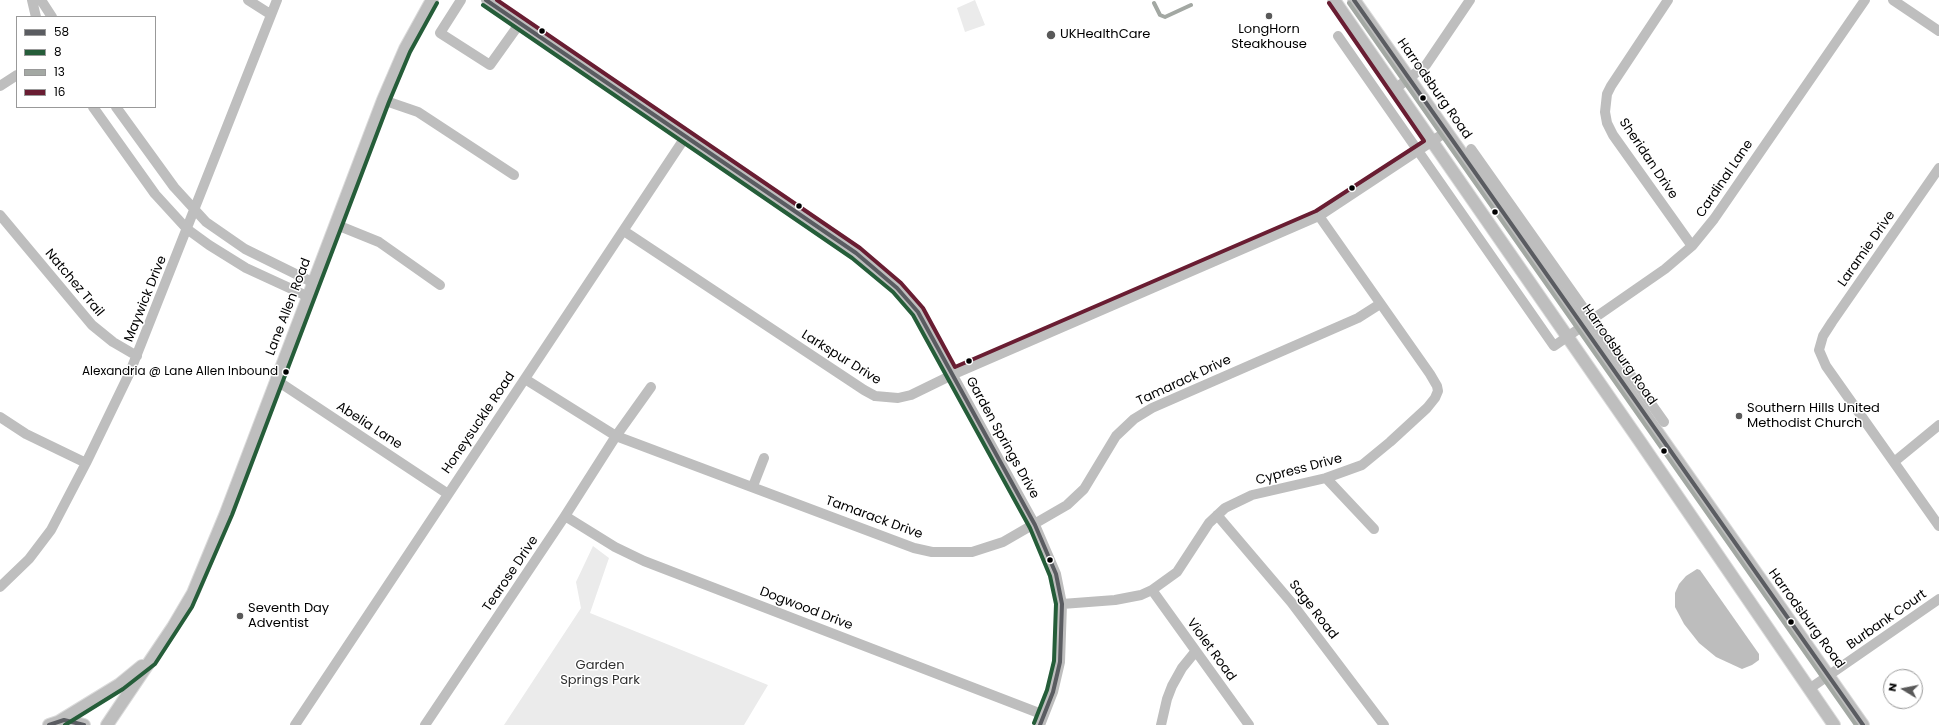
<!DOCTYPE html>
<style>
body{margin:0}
#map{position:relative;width:1939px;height:725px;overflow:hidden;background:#fff;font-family:Poppins,sans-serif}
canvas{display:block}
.legend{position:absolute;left:16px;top:16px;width:140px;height:92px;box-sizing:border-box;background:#fff;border:1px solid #999;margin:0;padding:5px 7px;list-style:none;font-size:12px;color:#000}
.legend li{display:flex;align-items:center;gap:8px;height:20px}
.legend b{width:20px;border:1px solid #999}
.north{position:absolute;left:1883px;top:669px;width:40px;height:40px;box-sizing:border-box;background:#fff;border:1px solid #999;border-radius:50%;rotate:280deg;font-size:11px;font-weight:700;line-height:16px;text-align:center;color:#000}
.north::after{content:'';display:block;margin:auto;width:14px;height:18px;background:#595959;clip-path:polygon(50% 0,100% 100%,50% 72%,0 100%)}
</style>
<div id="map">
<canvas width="1939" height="725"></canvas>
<ul class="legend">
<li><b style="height:5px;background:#5a5c61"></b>58</li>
<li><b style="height:5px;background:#255d39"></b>8</li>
<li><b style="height:5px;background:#a3a8a3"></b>13</li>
<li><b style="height:5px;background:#691d32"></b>16</li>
</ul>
<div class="north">N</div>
</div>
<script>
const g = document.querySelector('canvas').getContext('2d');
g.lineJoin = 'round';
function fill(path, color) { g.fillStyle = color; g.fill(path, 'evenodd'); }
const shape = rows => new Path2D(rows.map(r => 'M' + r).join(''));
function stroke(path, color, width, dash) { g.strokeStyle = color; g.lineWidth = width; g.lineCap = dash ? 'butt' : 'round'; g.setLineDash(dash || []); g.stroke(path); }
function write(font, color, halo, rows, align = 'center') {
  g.font = font + ' Poppins,sans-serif'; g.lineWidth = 3; g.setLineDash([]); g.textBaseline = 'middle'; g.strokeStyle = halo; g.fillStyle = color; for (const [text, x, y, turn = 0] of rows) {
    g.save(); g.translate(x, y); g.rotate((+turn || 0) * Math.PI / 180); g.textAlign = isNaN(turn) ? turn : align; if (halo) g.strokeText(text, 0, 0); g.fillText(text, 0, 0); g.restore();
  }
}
const green = shape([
 [975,0,985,25,965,32,957,8],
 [593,546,609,558,590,613,768,685,744,725,504,725,581,608,576,582]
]);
const water = shape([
 [1697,569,1700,570,1759,654,1759,660,1752,665,1742,669,1716,657,1699,643,1684,624,1675,607,1675,593,1679,584,1686,576]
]);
const minor = shape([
 [32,0,36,17],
 [41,0,52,17],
 [248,0,270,14],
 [461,0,440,33,490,65,520,23],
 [486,0,856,253,897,288,918,312,1035,525,1056,574,1062,604,1060,662,1053,692,1040,725],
 [1668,0,1611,86,1607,94,1605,112,1607,123,1613,135,1692,246],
 [1893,0,1939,31],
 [1338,36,1554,346,1665,269,1692,246,1714,219,1865,0],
 [0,86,17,75],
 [1395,89,1426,65,1470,0],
 [383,100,418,112,514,175],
 [93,107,155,194,187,229,209,245,246,268,309,297],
 [116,107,174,187,206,222,245,249,314,283],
 [1471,149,1664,422],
 [1939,168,1832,322,1823,336,1819,350,1826,366,1939,526],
 [0,215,92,325,113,342,137,356],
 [337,225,379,242,440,285],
 [624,231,864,390,875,396,898,398,911,395,952,375,1319,216,1446,132],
 [525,379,616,436,914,548,932,552,972,552,1003,542,1067,505,1084,489,1116,436,1134,419,1152,408,1358,318,1380,304],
 [276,380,448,494],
 [0,417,26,434,86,463],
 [1894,462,1939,425],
 [1326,478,1374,529],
 [753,486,764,458],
 [1217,515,1291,602,1384,725],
 [565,516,615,547,644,561,1044,715],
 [0,587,29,559,51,530,86,463,130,372,277,0],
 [1152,590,1249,725],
 [1062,604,1115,600,1141,595,1152,590,1177,572,1209,523,1225,508,1252,495,1326,478,1362,465,1390,442,1427,408,1435,398,1438,391,1437,386,1430,374,1319,216],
 [1809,689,1939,599],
 [295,725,686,136],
 [425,725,565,516,616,436,651,387],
 [1161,725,1167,699,1172,686,1182,668,1195,652]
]);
const major = shape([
 [1334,0,1639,440,1834,725],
 [1354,0,1863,725],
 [58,722,120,684,142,666],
 [49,725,64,720,84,725],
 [107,725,173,627,193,593,226,513,383,100,405,49,432,0]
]);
const bus1 = shape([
 [486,0,856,253,897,288,918,312,1035,525,1056,574,1062,604,1060,662,1053,692,1040,725],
 [1354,0,1863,725],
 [49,725,64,720,84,725]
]);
const bus2 = shape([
 [483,5,852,258,893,292,913,315,1030,528,1050,576,1056,604,1054,661,1047,690,1034,723],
 [65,725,123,689,155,664,192,607,232,515,389,102,410,52,437,3]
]);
const bus3 = shape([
 [1154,3,1160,15,1165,17,1191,5],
 [1349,3,1856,725]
]);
const bus4 = shape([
 [497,0,860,248,901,283,923,308,955,367,1316,211,1424,141,1329,3]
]);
const markers = [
 [1269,16,4,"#595959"],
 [542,31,3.5,"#000"],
 [1051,35,5,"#595959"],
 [1423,98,3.5,"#000"],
 [1352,188,3.5,"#000"],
 [799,206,3.5,"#000"],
 [1495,212,3.5,"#000"],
 [969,361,3.5,"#000"],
 [286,372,3.5,"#000"],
 [1739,416,4,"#595959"],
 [1664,451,3.5,"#000"],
 [1050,560,3.5,"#000"],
 [240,616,4,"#595959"],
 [1791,622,3.5,"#000"]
];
const busNames = [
 ["Alexandria @ Lane Allen Inbound",278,372]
];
const poiNames = [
 ["LongHorn",1269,30,"center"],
 ["Steakhouse",1269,45,"center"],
 ["UKHealthCare",1060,35],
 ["Southern Hills United",1747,409],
 ["Methodist Church",1747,424],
 ["Seventh Day",248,609],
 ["Adventist",248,624]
];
const streetNames = [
 ["Harrodsburg Road",1434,89,55],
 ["Sheridan Drive",1648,159,56],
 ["Cardinal Lane",1725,179,-56],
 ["Laramie Drive",1867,249,-55],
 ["Natchez Trail",74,283,50],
 ["Maywick Drive",146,299,-68],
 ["Lane Allen Road",289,307,-69],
 ["Harrodsburg Road",1619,355,55],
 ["Larkspur Drive",841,358,32],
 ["Tamarack Drive",1184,381,-25],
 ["Honeysuckle Road",479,423,-56],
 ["Abelia Lane",369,426,33],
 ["Garden Springs Drive",1002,438,61],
 ["Cypress Drive",1299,470,-15],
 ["Tamarack Drive",874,518,20],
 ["Tearose Drive",511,574,-56],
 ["Dogwood Drive",806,609,21],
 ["Sage Road",1313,610,52],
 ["Harrodsburg Road",1806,619,54],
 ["Burbank Court",1887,620,-35],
 ["Violet Road",1211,650,54]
];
const parkNames = [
 ["Garden",600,666],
 ["Springs Park",600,681]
];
fill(green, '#ebebeb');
fill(water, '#bdbdbd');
stroke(major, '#dbdbdb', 14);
stroke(minor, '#bebebe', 10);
stroke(major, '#bebebe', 12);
stroke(bus1, '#5a5c61', 4);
stroke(bus2, '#255d39', 4);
stroke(bus3, '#a3a8a3', 4);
stroke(bus4, '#691d32', 4);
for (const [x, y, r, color] of markers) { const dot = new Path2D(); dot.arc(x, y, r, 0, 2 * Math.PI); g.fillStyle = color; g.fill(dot); stroke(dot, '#fff', 1.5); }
write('12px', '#000', '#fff', busNames, 'right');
write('13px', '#000', '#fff', poiNames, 'left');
write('13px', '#000', '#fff', streetNames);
write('13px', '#313131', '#fff', parkNames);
</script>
